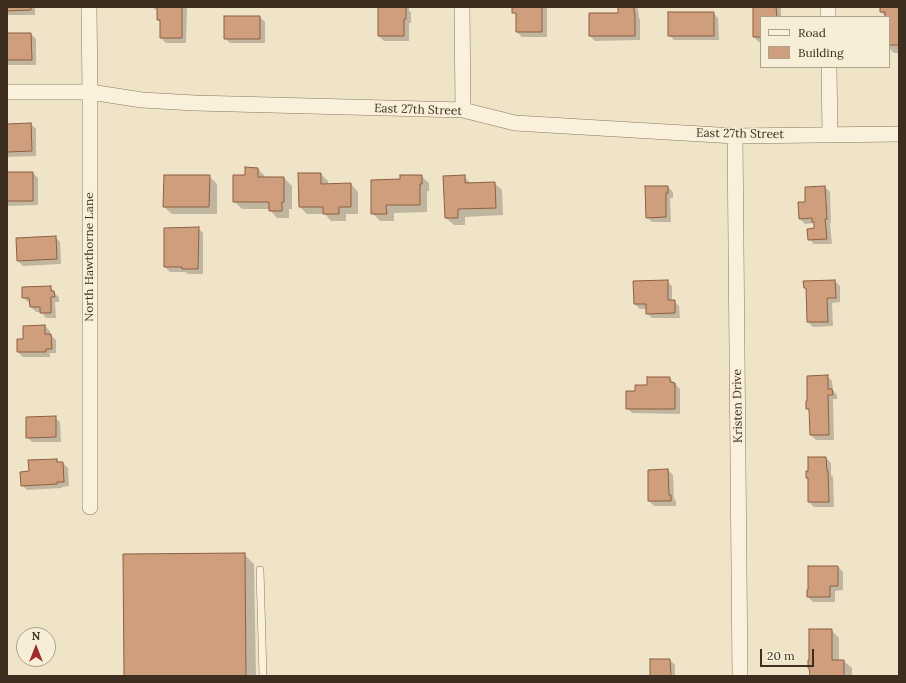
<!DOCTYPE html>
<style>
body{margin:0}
#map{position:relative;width:906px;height:683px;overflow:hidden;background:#f0e4c8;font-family:Lora,serif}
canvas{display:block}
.frame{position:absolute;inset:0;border:8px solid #3d2e20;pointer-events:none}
.legend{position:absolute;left:760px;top:16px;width:130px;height:52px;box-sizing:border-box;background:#f7eed8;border:1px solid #ada18e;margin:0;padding:5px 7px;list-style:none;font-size:12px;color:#3d2e20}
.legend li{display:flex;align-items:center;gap:8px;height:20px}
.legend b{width:20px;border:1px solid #ada18e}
.north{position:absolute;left:16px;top:627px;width:40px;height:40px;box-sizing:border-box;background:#f7eed8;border:1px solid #ada18e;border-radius:50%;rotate:0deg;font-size:11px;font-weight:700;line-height:16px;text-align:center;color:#3d2e20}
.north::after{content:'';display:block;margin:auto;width:14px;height:18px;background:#9e2a2b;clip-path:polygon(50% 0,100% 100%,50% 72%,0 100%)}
.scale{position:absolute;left:760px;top:649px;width:54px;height:18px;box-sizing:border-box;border:2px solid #3d2e20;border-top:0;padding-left:5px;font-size:12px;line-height:14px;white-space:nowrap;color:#3d2e20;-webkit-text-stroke:3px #f7eed8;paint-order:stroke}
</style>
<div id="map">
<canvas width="906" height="683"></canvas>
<div class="frame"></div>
<ul class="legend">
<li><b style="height:5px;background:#faf1dc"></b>Road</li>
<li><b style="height:11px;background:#cf9f7d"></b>Building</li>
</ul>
<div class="north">N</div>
<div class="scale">20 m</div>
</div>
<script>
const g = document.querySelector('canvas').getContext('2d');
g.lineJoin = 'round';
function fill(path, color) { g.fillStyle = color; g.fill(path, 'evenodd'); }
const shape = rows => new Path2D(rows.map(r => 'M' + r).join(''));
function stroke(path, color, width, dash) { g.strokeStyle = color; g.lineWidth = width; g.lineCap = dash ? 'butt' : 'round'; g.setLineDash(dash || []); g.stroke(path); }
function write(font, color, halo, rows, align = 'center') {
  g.font = font + ' Lora,serif'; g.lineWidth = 3; g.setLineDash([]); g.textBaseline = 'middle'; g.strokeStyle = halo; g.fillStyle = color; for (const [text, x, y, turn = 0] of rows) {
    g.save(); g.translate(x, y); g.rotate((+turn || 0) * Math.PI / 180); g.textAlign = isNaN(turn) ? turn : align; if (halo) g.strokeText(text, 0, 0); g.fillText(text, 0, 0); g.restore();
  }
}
const shadow = shape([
 [7,7,35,7,35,15,7,15],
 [152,7,187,7,186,43,166,43,161,38,161,23,158,20,158,11,156,10],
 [379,7,409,7,409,11,411,12,411,23,409,23,409,41,384,41,379,36],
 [513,7,547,7,547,37,522,37,517,32,517,16,513,12],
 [619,7,636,7,638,9,639,18,640,19,640,40,595,41,590,36,619,14],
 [754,7,781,7,781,17,761,17,761,42,759,42,754,37],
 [881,7,899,7,899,53,894,53,889,48,889,17,886,17,881,12],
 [713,13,718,18,719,40,674,40,669,35],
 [260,17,265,22,265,43,230,43,225,38],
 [7,34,31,34,36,39,36,65,7,65],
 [31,124,36,129,36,156,7,157,7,125],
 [258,169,265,176,265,178,284,178,292,186,292,209,289,209,289,218,277,218,270,210,270,209,242,209,234,201,246,176],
 [7,173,33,173,38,178,38,205,7,206],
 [321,174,328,181,328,184,351,184,358,192,358,214,346,214,346,221,331,221,325,214,307,214,300,207],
 [209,176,217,184,217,214,172,214,164,207],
 [421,176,429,183,429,191,427,191,427,212,394,213,394,221,380,221,372,213,401,180],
 [464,176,471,184,494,183,502,190,503,215,465,217,465,225,454,225,446,218],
 [668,187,673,192,673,198,670,198,671,222,652,222,647,217],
 [825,187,830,192,831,223,830,223,832,244,814,244,809,239,815,229,815,223,805,224,800,219,806,203],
 [898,215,899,215,899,237,898,236],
 [198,228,203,233,203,274,188,274,185,272,170,272,165,267],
 [55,237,60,242,61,264,23,266,18,261],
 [667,281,672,286,672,301,674,301,679,306,680,318,652,318,647,313,647,309,640,309,635,304],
 [835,281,840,286,840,302,832,303,833,326,813,327,808,322,807,290,805,288],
 [50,287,55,292,55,294,59,297,59,302,55,302,56,318,46,318,41,312,36,312,31,307,30,302,28,302,23,297],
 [45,326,50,331,50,335,51,335,56,340,56,353,50,353,50,357,23,357,18,352,24,340],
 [827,376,832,381,833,390,837,395,837,399,833,399,834,440,816,440,811,435,810,412,807,408],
 [670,378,680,389,680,414,632,413,627,408,636,392,648,386],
 [55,418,60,422,61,442,32,442,27,437],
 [826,458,831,463,831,475,833,477,834,507,814,507,809,502,809,480,807,478,809,471],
 [57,460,59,463,63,463,68,468,69,486,62,487,62,488,27,490,22,485,30,472],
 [668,470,673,475,674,498,676,501,676,506,654,506,649,501,649,471],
 [244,554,254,564,256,676,125,676],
 [838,567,843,572,843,590,835,591,835,602,813,602,808,597],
 [831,630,839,638,839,661,844,661,852,668,852,676,811,676,810,669,809,668,810,661],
 [670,660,675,665,675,676,651,676]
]);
const building = shape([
 [7,7,31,7,31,10,7,11,7,7],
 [157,7,182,7,182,38,160,38,160,20,157,20,157,7],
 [378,7,406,7,406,19,404,19,404,36,378,36,378,7],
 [512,7,542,7,542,32,516,32,516,13,512,13,512,7],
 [618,7,634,7,634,13,635,13,635,36,589,36,589,13,618,13,618,7],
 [753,7,776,7,777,17,761,17,761,37,753,37,753,7],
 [880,7,899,7,899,45,889,45,889,17,885,17,885,12,880,12,880,7],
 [668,12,714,12,714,36,668,36,668,12],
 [224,16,260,16,260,39,224,39,224,16],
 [7,33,31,33,32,60,7,60,7,33],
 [31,123,32,151,7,152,7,124,31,123],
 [245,167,258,168,258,177,284,177,284,202,282,202,282,211,269,211,269,202,233,202,233,175,245,175,245,167],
 [7,172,33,172,33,201,7,201,7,172],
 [298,173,321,173,321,184,351,183,351,207,339,207,339,214,323,214,323,207,299,207,298,173],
 [164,175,210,175,209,207,163,207,164,175],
 [400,175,422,175,422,184,420,184,420,205,386,205,387,214,371,214,371,180,400,179,400,175],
 [465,175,465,183,495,182,496,208,458,209,458,218,445,218,443,176,465,175],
 [645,186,668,186,668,193,666,193,666,217,646,218,645,186],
 [825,186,827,219,825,219,827,239,808,240,807,229,814,228,814,222,812,222,812,218,799,219,798,202,805,202,805,187,825,186],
 [199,227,198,269,182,269,182,267,164,267,164,228,199,227],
 [56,236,57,259,17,261,16,238,56,236],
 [668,280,668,300,675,300,675,313,646,314,646,304,634,304,633,281,668,280],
 [835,280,836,298,827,298,828,322,807,322,806,288,804,288,803,281,835,280],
 [51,286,51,291,54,291,55,297,51,297,51,313,40,313,40,307,30,307,29,298,22,298,22,287,51,286],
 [45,325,45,334,51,334,52,349,46,349,46,352,17,352,17,339,23,339,23,326,45,325],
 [828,375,828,389,832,389,833,395,828,395,829,435,810,435,809,409,806,409,806,401,807,401,807,376,828,375],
 [647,377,670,377,670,382,675,383,675,409,626,409,626,391,635,391,635,385,647,385,647,377],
 [56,416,56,437,26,438,26,417,56,416],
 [808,457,826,457,827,471,828,471,829,502,808,502,808,478,806,478,806,471,808,471,808,457],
 [57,459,57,462,63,462,64,482,57,482,57,484,21,486,20,472,29,471,28,460,57,459],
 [668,469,669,495,671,495,671,501,648,501,648,470,668,469],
 [245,553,246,676,124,676,123,554,245,553],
 [808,566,838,566,838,586,830,586,830,597,807,597,807,590,808,590,808,566],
 [809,629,832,629,832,660,844,660,844,676,810,676,809,668,808,668,808,660,809,660,809,629],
 [650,659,670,659,671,676,650,676,650,659]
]);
const lane = shape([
 [260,570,263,676]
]);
const street = shape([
 [89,7,90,92,90,507],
 [462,7,463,110],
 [828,7,828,17],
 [829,67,830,135],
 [7,92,90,92,142,100,195,103,463,110,515,123,735,136,899,134],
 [735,136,740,676]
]);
const streetNames = [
 ["East 27th Street",418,110,2],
 ["East 27th Street",740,134,1],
 ["North Hawthorne Lane",90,257,-90],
 ["Kristen Drive",738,406,-91]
];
fill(shadow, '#0003');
fill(building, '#cf9f7d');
stroke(building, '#8d5f41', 1);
stroke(lane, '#8d765c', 8);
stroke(street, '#8d765c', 16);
stroke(lane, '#faf1dc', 7);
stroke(street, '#faf1dc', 15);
write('12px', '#3d2e20', '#f7eed8', streetNames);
</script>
